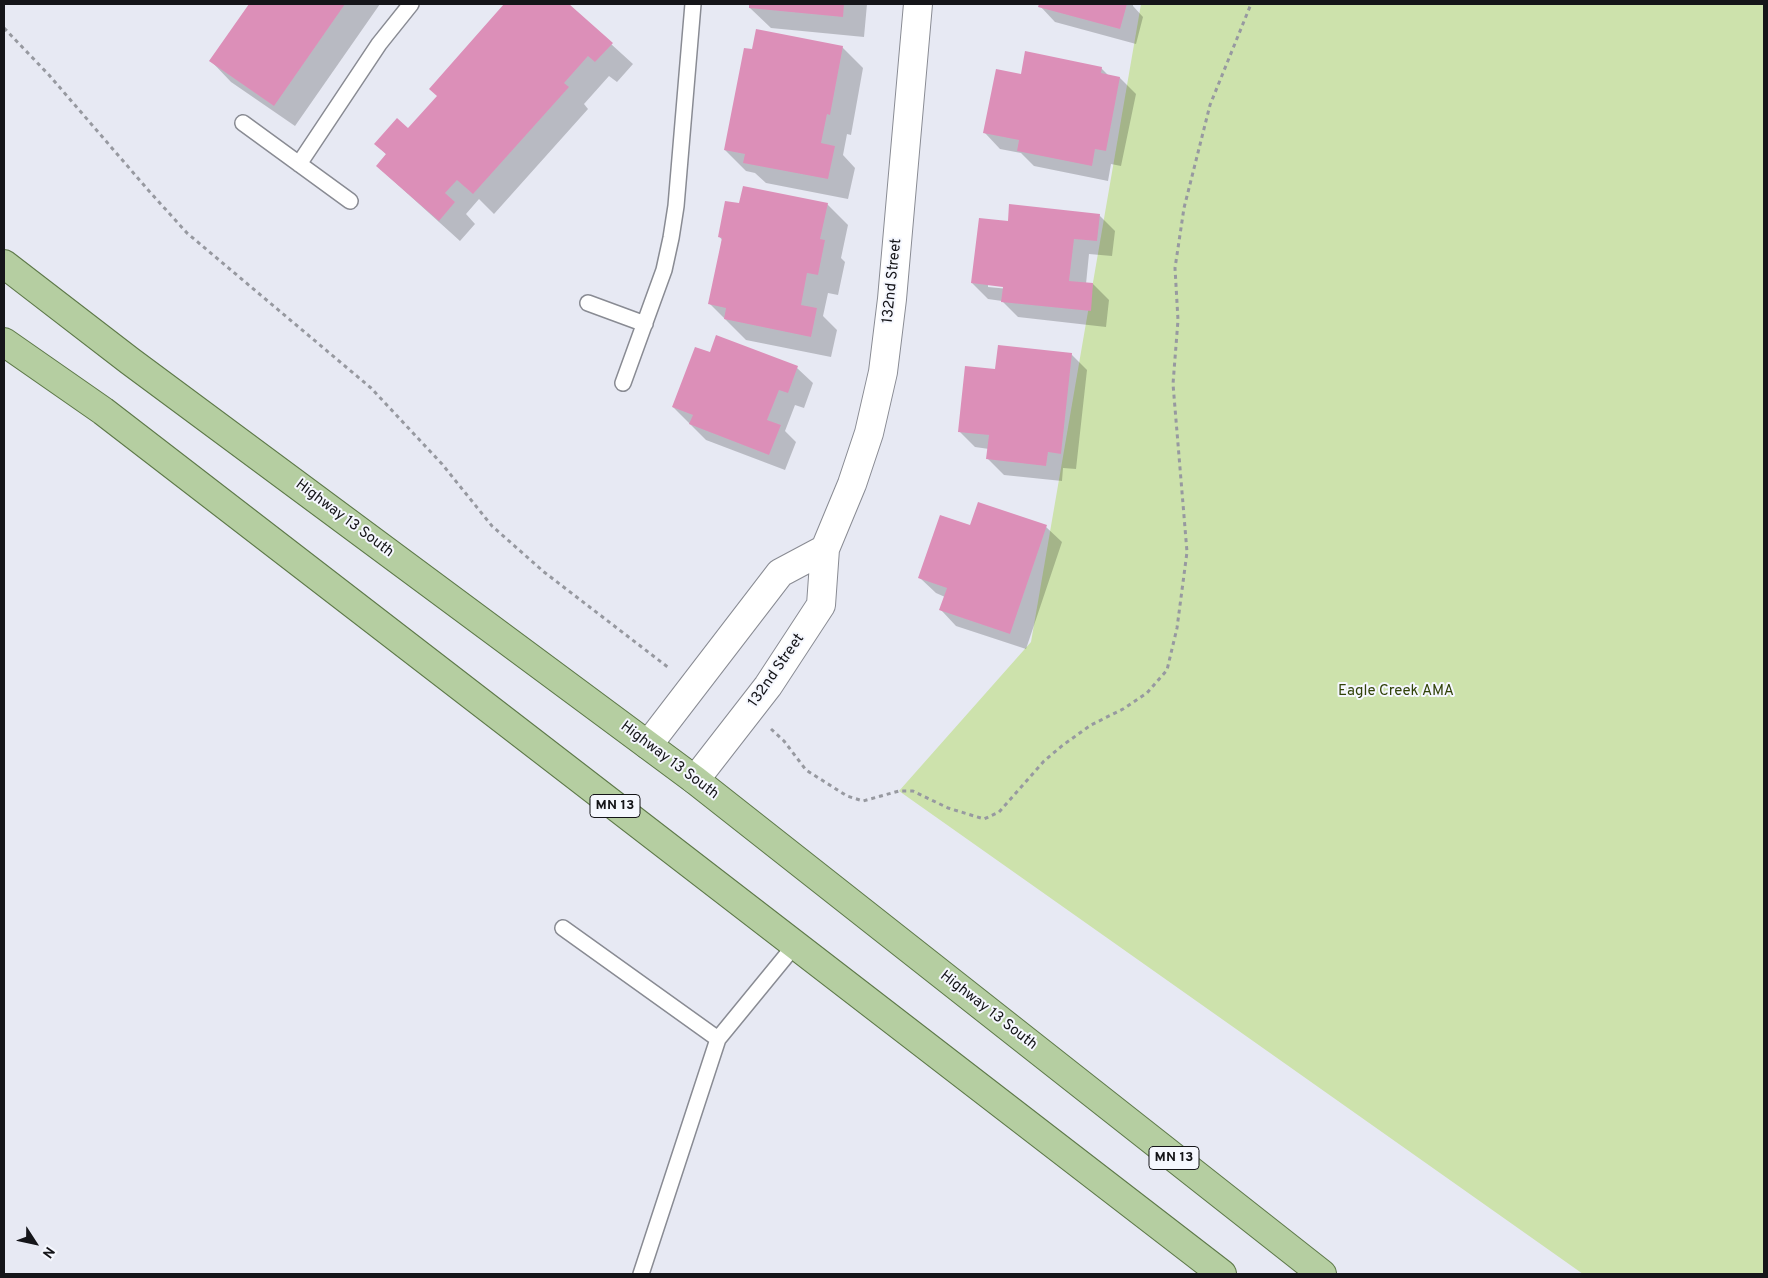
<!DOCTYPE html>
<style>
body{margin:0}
#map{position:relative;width:1768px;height:1278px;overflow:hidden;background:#e7e9f3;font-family:Overpass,sans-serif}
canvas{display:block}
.frame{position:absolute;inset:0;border:5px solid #151519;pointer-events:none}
.north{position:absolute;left:10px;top:1218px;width:50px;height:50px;-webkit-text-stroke:4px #f5f7fe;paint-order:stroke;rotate:125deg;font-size:14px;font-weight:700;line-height:20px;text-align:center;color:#151519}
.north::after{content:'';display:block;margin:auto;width:18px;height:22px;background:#151519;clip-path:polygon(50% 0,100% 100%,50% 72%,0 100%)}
</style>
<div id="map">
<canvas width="1768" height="1278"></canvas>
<div class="frame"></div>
<div class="north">N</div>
</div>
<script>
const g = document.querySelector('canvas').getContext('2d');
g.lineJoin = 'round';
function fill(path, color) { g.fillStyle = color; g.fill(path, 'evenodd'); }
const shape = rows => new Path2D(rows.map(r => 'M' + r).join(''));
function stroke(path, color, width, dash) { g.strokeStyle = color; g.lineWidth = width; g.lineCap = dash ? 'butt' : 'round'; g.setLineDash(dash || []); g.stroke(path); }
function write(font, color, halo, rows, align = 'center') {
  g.font = font + ' Overpass,sans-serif'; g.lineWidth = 4; g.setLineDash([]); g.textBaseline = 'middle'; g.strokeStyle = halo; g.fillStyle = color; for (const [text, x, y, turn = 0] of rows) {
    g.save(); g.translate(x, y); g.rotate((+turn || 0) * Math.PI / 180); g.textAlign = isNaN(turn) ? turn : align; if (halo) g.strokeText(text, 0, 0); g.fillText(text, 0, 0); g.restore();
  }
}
const green = shape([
 [1141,4,1764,4,1764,1274,1583,1274,899,791,1031,642]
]);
const shadow = shape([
 [250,4,380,4,295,126,231,82,211,61],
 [506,4,567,4,633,64,617,82,609,76,584,104,588,109,494,214,479,199,466,214,475,224,460,241,377,166,387,155,376,144,408,130,438,96,431,89],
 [750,4,867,4,864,37,771,28,750,8],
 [1040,4,1133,4,1133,6,1143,17,1136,44,1055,22,1040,6],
 [842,47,863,68,851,135,847,134,843,155,855,168,848,199,766,183,755,173,746,171,725,150],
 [1101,68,1109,76,1120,78,1136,94,1121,166,1111,164,1108,181,1034,166,1021,153,1000,149,985,133,1022,75],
 [827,204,848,225,841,258,845,262,838,295,828,293,823,316,837,330,831,357,746,340,710,304,722,240,719,236,740,205],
 [1099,215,1115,231,1112,256,1089,254,1086,284,1093,284,1109,300,1106,327,1018,317,1002,301,988,299,972,283,1009,222],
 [988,284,1009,287,1009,289,988,287],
 [711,354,797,368,813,383,804,408,795,405,785,431,796,442,785,470,706,440,673,407],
 [1071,354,1087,370,1076,469,1063,468,1062,481,1004,475,988,459,989,449,975,447,960,432,996,371],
 [971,527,1046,527,1062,542,1026,649,956,626,941,610,945,597,936,593,920,578]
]);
const building = shape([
 [249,4,345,4,274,106,209,61],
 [504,4,569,4,613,43,595,62,588,56,564,83,569,87,473,194,457,180,445,193,455,202,439,221,376,166,386,154,374,144,397,118,408,128,437,96,429,89],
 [749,4,844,4,843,17,749,8],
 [1039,4,1127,4,1120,29,1038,7],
 [756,29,843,46,830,115,827,114,821,143,835,146,828,179,743,163,745,154,724,150,744,48,752,49],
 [1025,51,1102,67,1101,73,1120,77,1106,151,1095,149,1092,166,1017,151,1019,140,983,133,996,69,1021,74],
 [743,186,828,203,820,239,825,240,818,275,807,273,801,305,817,308,811,337,724,319,726,308,708,304,722,238,718,237,725,201,739,203],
 [1009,204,1100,214,1097,241,1074,239,1069,281,1093,283,1091,311,1001,302,1003,287,971,283,979,218,1008,221],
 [716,335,798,366,788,393,779,390,767,420,781,425,769,455,689,424,693,415,672,407,695,347,710,352],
 [998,345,1072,353,1061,454,1048,452,1046,466,986,459,989,435,958,432,965,366,995,369],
 [978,502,1047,525,1010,634,939,610,947,588,918,578,940,515,970,525]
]);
const path = shape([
 [4,28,49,75,149,191,187,233,371,388,442,464,492,526,544,572,669,668],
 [771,729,784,741,806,770,847,796,863,801,899,791,913,791,948,808,984,819,999,812,1044,761,1063,745,1091,725,1123,709,1147,693,1167,670,1177,628,1187,552,1173,384,1178,320,1175,268,1184,208,1210,105,1251,4]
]);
const lane = shape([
 [243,123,350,201],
 [299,164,379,44,411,4],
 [588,303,645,324],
 [623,383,664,270,671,238,676,206,693,4],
 [563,928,718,1039,795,945],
 [641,1274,718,1039]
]);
const secondary = shape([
 [648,745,780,573,825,549],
 [695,780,768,686,821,605,825,549,852,484,869,433,883,372,892,299,918,4]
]);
const primary = shape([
 [4,264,130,361,695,780,1322,1274],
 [4,342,103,411,1222,1274]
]);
const shields = [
 [615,806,50],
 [1174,1158,50]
];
const shieldNames = [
 ["MN 13",615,806],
 ["MN 13",1174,1158]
];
const streetNames = [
 ["132nd Street",893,281,-84],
 ["Highway 13 South",344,519,37],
 ["132nd Street",777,671,-55],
 ["Highway 13 South",669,761,37],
 ["Highway 13 South",988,1011,38]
];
const parkNames = [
 ["Eagle Creek AMA",1396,692]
];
fill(green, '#cde2ac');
fill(shadow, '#0003');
fill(building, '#dc8fb8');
stroke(lane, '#898b93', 18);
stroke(secondary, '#898b93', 30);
stroke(primary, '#5d7848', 30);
stroke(path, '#9799a0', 3, [4, 4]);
stroke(lane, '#fff', 15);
stroke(secondary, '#fff', 28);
stroke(primary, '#b5cea1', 28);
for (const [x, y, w] of shields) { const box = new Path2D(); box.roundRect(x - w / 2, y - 11.5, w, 23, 4); g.fillStyle = '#f5f7fe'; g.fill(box); stroke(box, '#151519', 1); }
write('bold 14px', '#151519', null, shieldNames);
write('15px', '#151519', '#f5f7fe', streetNames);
write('15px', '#314208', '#f5f7fe', parkNames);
</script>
